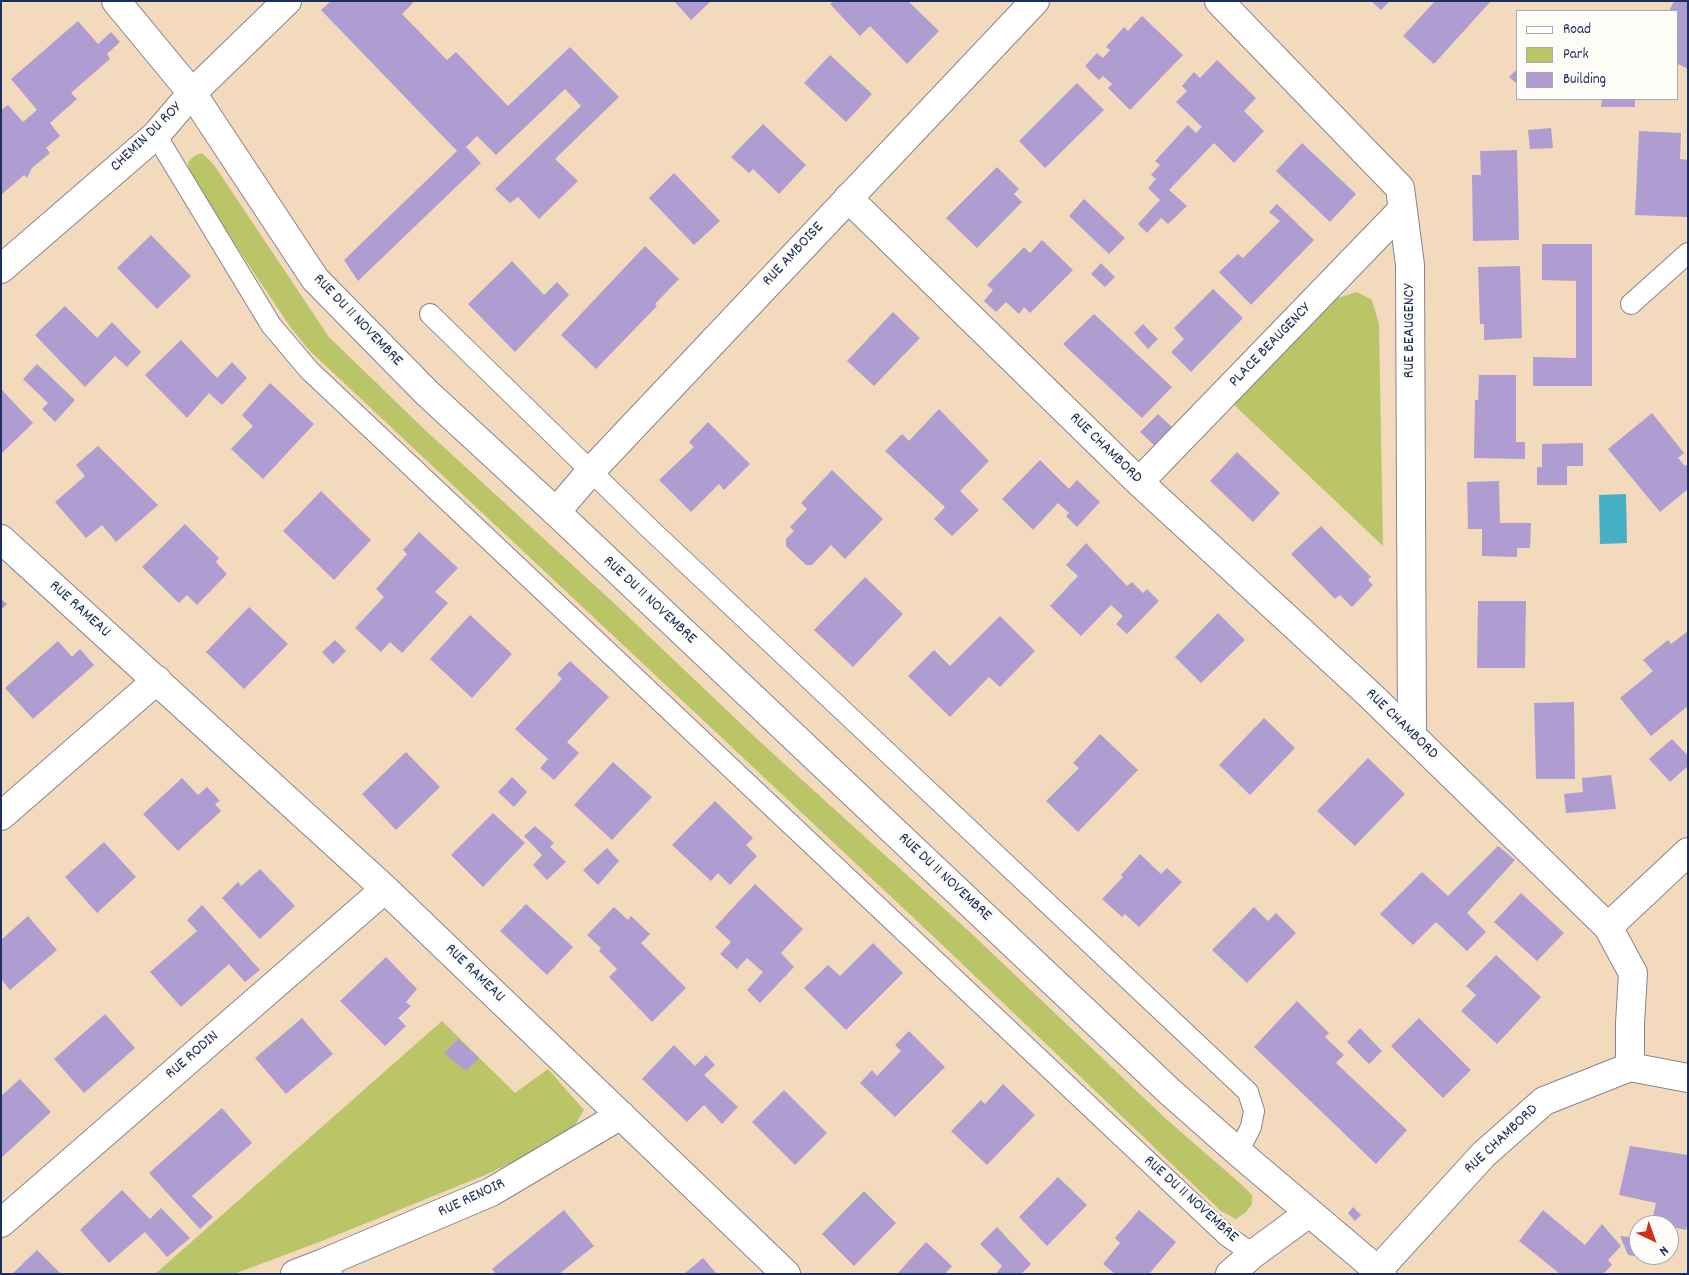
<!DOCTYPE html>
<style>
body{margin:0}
#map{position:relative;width:1689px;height:1275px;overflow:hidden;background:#f3dabd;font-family:Dekko,sans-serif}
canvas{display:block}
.frame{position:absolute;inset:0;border:2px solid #1b2f5e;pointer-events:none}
.legend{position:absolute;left:1516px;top:10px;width:162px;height:90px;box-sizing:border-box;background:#fdfcf7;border:1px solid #a3aaba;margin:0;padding:6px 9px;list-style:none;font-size:15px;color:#1b2f5e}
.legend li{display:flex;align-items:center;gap:10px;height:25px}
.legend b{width:25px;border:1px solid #a3aaba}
.north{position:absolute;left:1629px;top:1215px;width:50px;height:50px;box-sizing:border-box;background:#fdfcf7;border:1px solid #a3aaba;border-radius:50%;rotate:138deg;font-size:14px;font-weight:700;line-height:20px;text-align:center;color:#1b2f5e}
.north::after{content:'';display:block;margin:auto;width:18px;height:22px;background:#c8321e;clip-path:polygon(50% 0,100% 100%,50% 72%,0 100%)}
</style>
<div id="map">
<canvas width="1689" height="1275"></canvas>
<div class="frame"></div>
<ul class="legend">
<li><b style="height:6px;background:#fff"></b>Road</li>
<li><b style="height:14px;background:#b9c567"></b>Park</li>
<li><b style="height:14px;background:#af9dd1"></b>Building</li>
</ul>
<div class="north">N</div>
</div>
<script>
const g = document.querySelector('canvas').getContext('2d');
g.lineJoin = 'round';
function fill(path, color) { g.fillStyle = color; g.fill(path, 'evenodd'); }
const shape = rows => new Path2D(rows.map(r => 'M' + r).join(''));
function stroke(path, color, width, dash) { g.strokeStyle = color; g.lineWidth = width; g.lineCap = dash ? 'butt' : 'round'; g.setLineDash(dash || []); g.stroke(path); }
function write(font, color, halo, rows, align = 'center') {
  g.font = font + ' Dekko,sans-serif'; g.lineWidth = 5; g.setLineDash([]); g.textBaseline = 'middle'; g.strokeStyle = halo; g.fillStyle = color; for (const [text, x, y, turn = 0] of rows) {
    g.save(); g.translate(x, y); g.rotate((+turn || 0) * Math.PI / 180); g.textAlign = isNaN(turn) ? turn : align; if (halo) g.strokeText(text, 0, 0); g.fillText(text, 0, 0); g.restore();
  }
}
const green = shape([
 [202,153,214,165,329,337,424,429,616,605,757,739,973,935,1166,1119,1242,1185,1252,1195,1252,1204,1246,1212,1236,1219,1221,1211,934,937,310,351,291,328,190,177,188,162,194,156],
 [1357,292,1372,300,1379,324,1383,546,1231,402,1334,299],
 [442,1021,515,1093,548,1069,584,1110,575,1125,538,1150,483,1176,322,1241,234,1274,155,1274]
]);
const water = shape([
 [1626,494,1627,543,1600,544,1599,495]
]);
const building = shape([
 [331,1,411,1,413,3,402,14,447,60,456,52,508,106,570,47,619,97,555,159,578,181,539,219,518,197,510,203,495,189,581,106,565,89,496,155,477,136,466,147,481,163,358,281,344,260,457,151,321,10],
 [674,1,711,1,691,20],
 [834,1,908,1,939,31,907,64,870,26,860,36,830,4],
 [1371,1,1390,1,1381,10],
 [1435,1,1491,1,1434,64,1403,36],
 [1674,1,1688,1,1688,69,1678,64,1678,11,1669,11],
 [1142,16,1183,55,1130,110,1108,88,1112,84,1103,76,1099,80,1085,66,1097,53,1103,58,1110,50,1106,47,1124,27,1128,31],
 [78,21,98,44,111,32,120,42,107,54,110,59,71,93,77,99,50,123,60,136,46,148,50,153,32,168,27,178,24,175,1,195,1,110,8,105,23,122,37,110,11,79],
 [830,55,872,94,846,122,804,83],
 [1217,60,1256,98,1244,111,1264,131,1234,163,1214,143,1169,190,1187,206,1168,224,1161,218,1147,233,1138,224,1160,200,1148,188,1156,179,1151,175,1160,165,1155,161,1188,125,1196,133,1202,127,1176,102,1187,91,1182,86,1194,72,1200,78],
 [1518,68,1518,85,1509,77],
 [1077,83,1104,110,1045,168,1019,141],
 [1602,99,1635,99,1635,107,1601,107],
 [763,124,806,165,779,194,753,169,749,173,731,157],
 [1551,128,1553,148,1530,149,1528,130],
 [1639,131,1681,133,1680,159,1688,160,1687,217,1635,215],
 [1302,143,1356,194,1330,222,1276,171],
 [1517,150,1519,240,1473,241,1472,175,1481,175,1480,151],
 [997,167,1019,189,1014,194,1022,202,977,248,946,218],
 [674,173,720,221,694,245,649,198],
 [1084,199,1125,238,1109,254,1069,216],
 [1277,204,1314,240,1251,305,1219,272,1238,254,1243,258,1280,221,1269,212],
 [151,235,191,276,157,309,117,268],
 [1042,240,1073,270,1030,313,1024,307,1019,314,1006,302,996,312,984,301,993,290,987,285,1024,247,1030,253],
 [1542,244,1592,244,1592,386,1533,386,1533,357,1576,358,1576,281,1542,280],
 [645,246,679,279,655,304,657,306,596,369,561,335],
 [512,261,544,295,557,282,569,295,515,352,468,304],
 [1101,263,1115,277,1105,287,1091,274],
 [1520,266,1522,338,1484,340,1484,324,1480,324,1478,267],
 [1213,289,1243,318,1191,372,1171,352,1184,339,1174,328],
 [65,306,97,338,112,322,141,352,127,367,115,356,85,387,35,335],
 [893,312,920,338,874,386,847,361],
 [1094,314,1172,387,1142,418,1063,344],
 [1143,324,1158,339,1148,349,1134,333],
 [181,340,217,378,232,362,247,378,222,405,209,393,187,418,145,375],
 [37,364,75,400,55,422,42,409,48,403,23,379],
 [1479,375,1516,375,1516,442,1525,442,1525,459,1474,458,1475,400,1478,400],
 [270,383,314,424,263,479,231,449,253,426,242,415],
 [1,389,33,423,1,454],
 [939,409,989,461,960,491,979,510,952,536,934,519,945,507,885,451,902,434,909,441],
 [1652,413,1684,453,1678,458,1685,466,1688,464,1688,489,1660,512,1608,449],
 [1158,414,1172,427,1154,445,1140,432],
 [708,422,750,464,724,490,719,484,691,512,659,480,694,447,689,442],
 [1583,443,1583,466,1567,466,1567,485,1537,485,1537,467,1542,467,1542,444],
 [98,446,158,505,116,542,102,525,86,538,55,502,85,476,76,465],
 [1237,452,1280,493,1253,522,1210,481],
 [1040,460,1069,489,1077,480,1100,502,1077,527,1066,516,1069,513,1058,503,1033,530,1002,499],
 [832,470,883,519,845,559,831,545,812,565,806,565,786,546,786,539,794,531,790,527,807,509,801,503],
 [1499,481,1500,523,1531,523,1530,548,1517,548,1517,557,1482,556,1482,529,1468,529,1467,482],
 [321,491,371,540,334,580,283,531],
 [185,524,219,558,216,562,227,574,197,605,187,595,179,603,142,567],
 [1321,526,1371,577,1368,580,1373,585,1352,607,1340,595,1335,599,1291,554],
 [419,532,458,568,435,592,448,603,402,653,390,642,381,652,355,628,384,597,376,589,407,554,403,550],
 [1086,543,1127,586,1132,582,1143,593,1147,589,1159,601,1127,634,1116,624,1123,616,1111,605,1081,636,1050,606,1078,576,1066,565],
 [865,577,903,614,853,667,814,630],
 [1,599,7,604,1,610],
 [1478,601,1526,601,1525,668,1477,668],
 [249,607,288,644,244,689,206,652],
 [1218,613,1245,640,1201,683,1175,657],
 [470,615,512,654,472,698,430,659],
 [1000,616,1035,651,1000,687,989,677,950,717,908,676,934,650,950,666],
 [1688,631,1688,706,1651,736,1620,698,1653,671,1643,660,1668,640,1671,644],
 [335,640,346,651,333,664,322,652],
 [58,641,72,657,80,649,94,665,33,719,5,688],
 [570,661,609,697,567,742,579,753,554,780,540,768,548,759,515,729,562,679,557,674],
 [1574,702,1575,779,1536,779,1534,703],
 [1264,718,1295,748,1250,795,1219,765],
 [1100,734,1138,770,1078,832,1046,801,1079,768,1073,763],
 [1672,739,1688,756,1688,766,1670,782,1649,759],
 [406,752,440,787,396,830,362,794],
 [1368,758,1405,794,1355,846,1317,811],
 [613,762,652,797,612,840,574,805],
 [1611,775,1616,809,1566,813,1564,794,1583,792,1582,778],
 [512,777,527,792,514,807,498,792],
 [182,778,198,795,207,787,220,801,215,804,221,811,178,851,143,814],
 [715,801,753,838,746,845,757,856,730,885,718,873,711,881,672,845],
 [493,813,525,843,483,887,451,855],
 [535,826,554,843,550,847,566,862,547,880,533,865,542,855,524,836],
 [104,842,136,877,97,913,65,877],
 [1498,846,1515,860,1467,913,1486,932,1467,951,1436,922,1413,945,1380,914,1422,872,1448,896],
 [607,848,619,861,598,885,583,870],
 [1140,854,1161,874,1167,868,1182,882,1139,927,1125,914,1122,917,1102,899,1123,877,1121,875],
 [260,869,295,906,260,939,222,898,238,882,241,886],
 [755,884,803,929,781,953,794,967,760,1003,747,990,763,972,747,958,737,969,720,954,731,942,715,927],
 [1521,893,1564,933,1537,961,1494,922],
 [526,904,573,947,547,975,500,931],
 [202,905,260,970,245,982,229,964,181,1007,150,972,197,931,187,920],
 [614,907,628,920,631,916,650,934,641,943,686,988,652,1022,609,977,617,969,599,951,601,948,587,935],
 [1254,907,1268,921,1276,913,1296,933,1247,983,1212,950],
 [28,916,57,950,10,990,1,979,1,940],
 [873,943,903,973,846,1030,804,988,828,965,840,976],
 [1496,955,1541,997,1497,1044,1461,1011,1476,995,1466,986],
 [386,957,417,989,406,1002,411,1006,398,1018,406,1026,385,1046,340,1001],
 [1297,1001,1329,1033,1325,1037,1344,1055,1336,1063,1407,1130,1376,1164,1254,1047],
 [105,1014,135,1048,84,1093,54,1059],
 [302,1018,333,1054,286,1094,255,1058],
 [1419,1018,1471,1070,1443,1098,1391,1046],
 [1360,1028,1382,1051,1369,1064,1347,1042],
 [909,1031,945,1067,895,1117,860,1083,872,1070,877,1076,901,1051,895,1045],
 [458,1039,479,1058,466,1071,444,1053],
 [674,1045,695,1066,706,1055,715,1065,704,1075,738,1107,722,1124,704,1105,687,1122,642,1079],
 [20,1079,51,1112,1,1158,1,1096],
 [1003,1084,1035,1115,987,1165,951,1131,981,1100,985,1104],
 [784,1090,827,1133,795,1165,752,1122],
 [222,1108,252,1143,192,1196,213,1217,200,1229,149,1173],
 [1630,1146,1688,1155,1688,1221,1686,1230,1652,1222,1656,1203,1619,1195],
 [1058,1177,1087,1205,1047,1246,1019,1217],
 [122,1190,150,1219,161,1208,190,1238,167,1257,145,1232,109,1263,80,1230],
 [864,1191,896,1223,854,1266,822,1234],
 [1353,1207,1361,1215,1355,1221,1348,1213],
 [564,1210,594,1246,559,1274,496,1274,492,1269],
 [1139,1210,1176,1242,1149,1274,1115,1274,1103,1264,1120,1243,1115,1238],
 [1543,1210,1585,1245,1602,1224,1621,1246,1608,1260,1612,1265,1603,1274,1560,1274,1519,1241],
 [997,1227,1031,1264,1021,1274,996,1274,1002,1266,980,1244],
 [1620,1236,1639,1238,1639,1255,1649,1255,1649,1258,1628,1255],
 [926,1242,952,1266,945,1274,897,1274],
 [37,1250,61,1274,12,1274],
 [703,1258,717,1274,684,1274]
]);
const service = shape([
 [156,135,271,325,309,370,1227,1236,1253,1254],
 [1631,304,1688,253],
 [430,314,650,529,1248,1092,1254,1111,1251,1127,1238,1152]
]);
const minor = shape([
 [1219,1,1400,188,1410,265,1412,735],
 [848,198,1139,482,1370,695,1608,927,1633,973,1630,1023,1630,1067,1544,1101,1484,1154,1378,1270],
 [1,269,156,135,192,93,287,1],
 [1139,482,1402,210],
 [556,512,590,472,1035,1],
 [1,539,385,889,786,1274],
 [1,816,157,680],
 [1608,927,1688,852],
 [1630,1067,1688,1078],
 [1,1223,385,889],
 [295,1274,326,1262],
 [328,1274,326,1262,491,1192,621,1115],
 [1230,1274,1253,1254,1309,1213]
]);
const tertiary = shape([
 [116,1,192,93,315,279,427,393,556,512,1169,1091,1238,1152,1382,1274]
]);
const streetNames = [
 ["CHEMIN DU ROY",147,138,-44],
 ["RUE AMBOISE",794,255,-47],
 ["RUE DU 11 NOVEMBRE",357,321,46],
 ["RUE BEAUGENCY",1411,331,-90],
 ["PLACE BEAUGENCY",1271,346,-46],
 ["RUE CHAMBORD",1105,449,44],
 ["RUE DU 11 NOVEMBRE",649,601,43],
 ["RUE RAMEAU",79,610,42],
 ["RUE CHAMBORD",1401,725,44],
 ["RUE DU 11 NOVEMBRE",944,878,43],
 ["RUE RAMEAU",474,974,44],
 ["RUE RODIN",193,1056,-41],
 ["RUE CHAMBORD",1502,1140,-43],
 ["RUE RENOIR",472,1199,-25],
 ["RUE DU 11 NOVEMBRE",1190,1200,42]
];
fill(green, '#b9c567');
fill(water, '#45afc4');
fill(building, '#af9dd1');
stroke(service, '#87848e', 22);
stroke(minor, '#87848e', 30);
stroke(tertiary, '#87848e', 30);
stroke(service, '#fff', 20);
stroke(minor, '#fff', 28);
stroke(tertiary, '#fff', 28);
write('16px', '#1b2f5e', '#fdfcf7', streetNames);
</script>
